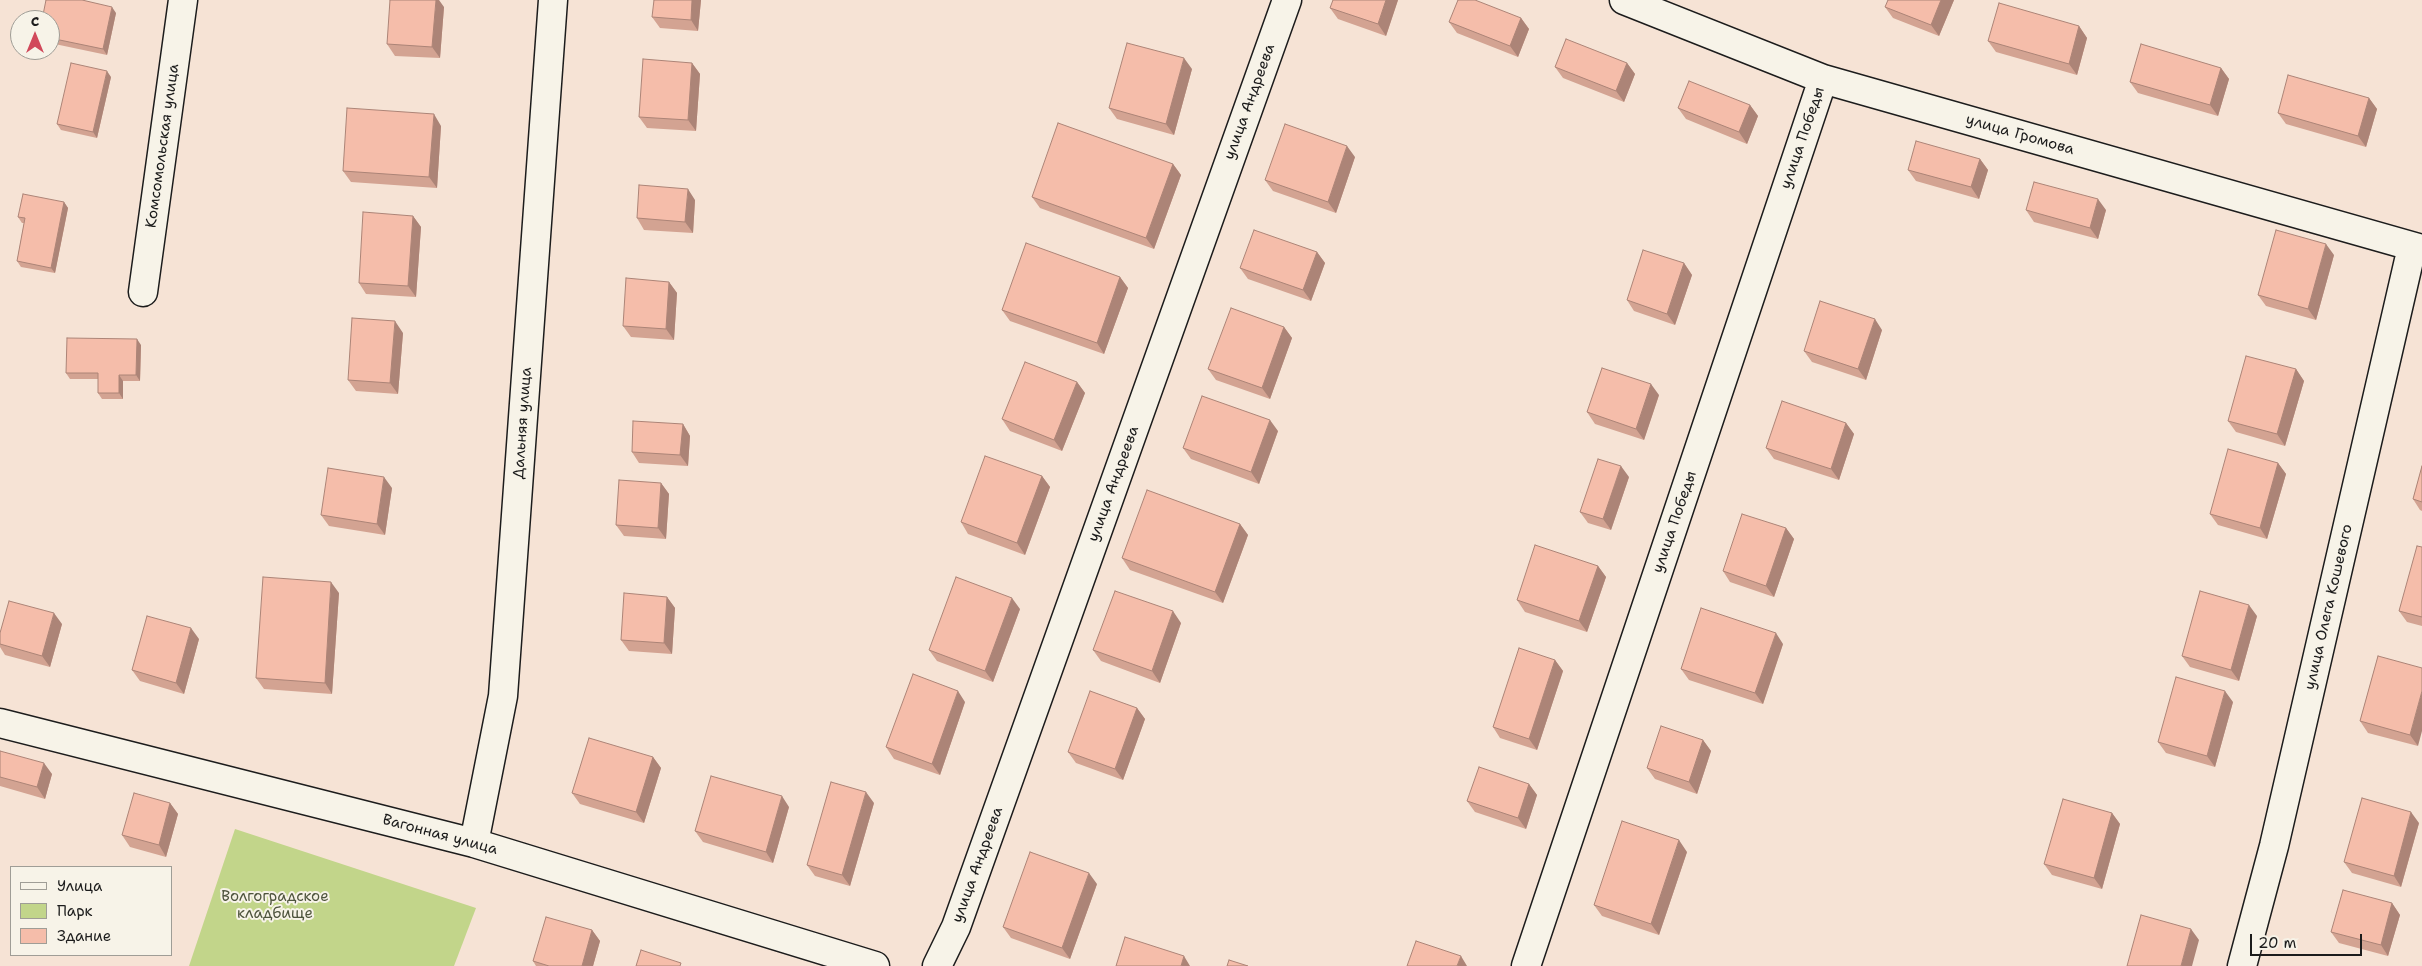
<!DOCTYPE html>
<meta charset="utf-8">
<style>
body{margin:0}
#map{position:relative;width:2422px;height:966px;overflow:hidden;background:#f6e3d5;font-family:"Shantell Sans",sans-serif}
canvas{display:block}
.legend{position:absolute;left:10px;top:866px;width:162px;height:90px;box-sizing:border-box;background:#f7f3e8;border:1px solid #9f9d96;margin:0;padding:6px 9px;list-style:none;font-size:15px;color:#1c1c1c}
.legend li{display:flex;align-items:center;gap:10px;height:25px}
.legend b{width:25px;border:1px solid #9f9d96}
.north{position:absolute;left:10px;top:10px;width:50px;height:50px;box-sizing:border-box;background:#f7f3e8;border:1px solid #9f9d96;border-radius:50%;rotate:0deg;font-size:14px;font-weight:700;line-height:20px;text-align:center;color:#1c1c1c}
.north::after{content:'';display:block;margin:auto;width:18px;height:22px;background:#d1495b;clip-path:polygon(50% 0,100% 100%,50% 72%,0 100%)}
.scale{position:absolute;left:2250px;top:934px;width:112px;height:22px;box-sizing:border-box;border:2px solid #1c1c1c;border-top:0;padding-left:6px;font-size:15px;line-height:18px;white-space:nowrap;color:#1c1c1c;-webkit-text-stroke:4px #f7f3e8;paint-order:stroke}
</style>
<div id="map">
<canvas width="2422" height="966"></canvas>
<ul class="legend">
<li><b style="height:6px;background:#f7f3e8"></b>Улица</li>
<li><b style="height:14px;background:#c2d58a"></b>Парк</li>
<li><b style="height:14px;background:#f5bdaa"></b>Здание</li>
</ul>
<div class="north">С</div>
<div class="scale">20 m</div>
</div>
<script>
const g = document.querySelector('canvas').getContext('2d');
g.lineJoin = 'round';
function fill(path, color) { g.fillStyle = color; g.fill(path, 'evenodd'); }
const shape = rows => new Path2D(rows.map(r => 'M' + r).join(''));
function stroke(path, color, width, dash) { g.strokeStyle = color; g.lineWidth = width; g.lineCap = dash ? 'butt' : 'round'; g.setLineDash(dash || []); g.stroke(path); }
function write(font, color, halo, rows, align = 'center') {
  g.font = font + ' "Shantell Sans",sans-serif'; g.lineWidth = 4; g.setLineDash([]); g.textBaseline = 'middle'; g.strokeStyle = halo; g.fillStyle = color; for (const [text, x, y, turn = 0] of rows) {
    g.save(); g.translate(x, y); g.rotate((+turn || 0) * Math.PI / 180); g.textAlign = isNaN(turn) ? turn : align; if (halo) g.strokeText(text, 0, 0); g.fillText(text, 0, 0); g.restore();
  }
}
const green = shape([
 [235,829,476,908,454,966,189,966]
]);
const minor = shape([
 [1624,0,1823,79,2422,249],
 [143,292,183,0],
 [0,723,474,843,875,966],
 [474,843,503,696,553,0],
 [937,966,956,927,1287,0],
 [1526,966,1823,79],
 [2242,966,2274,846,2412,247]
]);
const wall = shape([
 [701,0,698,31,660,28,652,17],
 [1398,0,1386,36,1338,19,1330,8],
 [1954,0,1939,36,1893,18,1885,7],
 [444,7,440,58,395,56,387,44],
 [116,13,107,55,50,43,50,20],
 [1521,18,1529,29,1518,57,1457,33,1449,22],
 [2079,26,2087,38,2077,75,1996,52,1988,41],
 [692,63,700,74,696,131,647,128,639,117],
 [1627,63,1635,74,1624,102,1563,78,1555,67],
 [2221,68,2229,79,2218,116,2138,93,2130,82],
 [1192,69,1174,135,1117,119,1109,108],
 [111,77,97,138,61,130,57,124],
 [2369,98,2377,109,2366,147,2286,124,2278,113],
 [1750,105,1758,116,1747,144,1686,119,1678,108],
 [441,126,437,188,351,182,343,171],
 [1355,157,1336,213,1273,191,1265,180],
 [1980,159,1988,170,1979,199,1916,181,1908,170],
 [1173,164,1181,175,1154,249,1040,208,1032,197],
 [695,200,693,233,644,230,637,218],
 [64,202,68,208,55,273,21,267,17,261,24,223,22,223,18,217],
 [2026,210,2106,210,2098,239,2034,222],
 [413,216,421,227,416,297,366,294,359,283],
 [1317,252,1325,263,1311,301,1248,279,1240,268],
 [2334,255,2316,320,2266,306,2258,295],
 [1684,263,1692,275,1675,325,1634,311,1627,300],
 [1120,277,1128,288,1104,354,1010,321,1002,310],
 [669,282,677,293,674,340,631,337,623,326],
 [1284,327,1292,338,1270,399,1216,380,1208,369],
 [1882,330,1866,380,1812,362,1804,351],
 [403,333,398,394,356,391,348,380],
 [141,345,140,381,123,381,123,399,102,399,98,393,98,379,70,379,66,373],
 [2296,369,2304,381,2285,446,2236,432,2228,421],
 [1077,382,1085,393,1062,451,1010,431,1002,419],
 [1659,395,1644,440,1595,424,1587,412],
 [1846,423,1854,434,1839,480,1774,459,1766,448],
 [683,424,690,436,688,466,639,463,632,452],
 [1278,431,1259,484,1191,459,1183,448],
 [2278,463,2286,474,2267,539,2218,525,2210,514],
 [2422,466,2422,511,2420,510,2413,499],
 [1042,476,1050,487,1025,555,968,534,961,522],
 [1629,477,1611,530,1588,523,1580,512],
 [661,483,669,494,666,539,624,536,616,525],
 [392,488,385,535,329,526,321,515],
 [1240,524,1248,535,1223,603,1130,570,1122,558],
 [1786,528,1794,539,1774,597,1730,582,1723,571],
 [2422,547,2422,626,2407,622,2399,611],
 [1598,566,1606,577,1587,632,1525,612,1517,600],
 [339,593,332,694,264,689,256,678],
 [667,597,675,608,672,654,629,651,621,640],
 [1020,609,993,682,937,661,929,650],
 [2257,616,2239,681,2190,667,2182,656],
 [1181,623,1160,683,1101,661,1093,650],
 [62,624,50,667,5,655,0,647,0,633],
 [199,639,184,694,140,681,132,670],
 [1783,644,1763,704,1689,680,1681,669],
 [2378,656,2418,746,2368,733,2360,721],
 [1555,660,1563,671,1537,750,1500,738,1493,727],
 [965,702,940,775,894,759,886,747],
 [2233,702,2215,767,2166,753,2158,742],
 [1137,708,1145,719,1123,780,1076,763,1068,752],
 [1703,740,1711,751,1697,794,1655,779,1647,768],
 [0,751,52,774,45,799,0,786],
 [653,757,661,768,644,823,580,804,572,793],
 [1529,784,1537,795,1526,829,1475,812,1467,801],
 [170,803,178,814,166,857,130,847,122,835],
 [874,803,850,886,815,876,807,865],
 [789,807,773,863,703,842,695,831],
 [2112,813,2120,824,2102,889,2052,875,2044,864],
 [2419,823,2401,887,2352,873,2344,862],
 [1687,852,1659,935,1602,916,1594,905],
 [1097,884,1070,959,1011,938,1003,927],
 [2392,903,2400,915,2388,956,2339,943,2331,932],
 [592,930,600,941,593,966,536,966,533,961]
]);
const shadedWall = shape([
 [436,0,439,0,444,7,440,58,432,47],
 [692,0,701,0,698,31,691,20],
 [1386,0,1398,0,1386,36,1378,24],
 [1941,0,1954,0,1939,36,1931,25],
 [112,7,116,13,107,55,103,49],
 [1521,18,1529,29,1518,57,1510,46],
 [2079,26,2087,38,2077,75,2069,64],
 [1184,58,1192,69,1174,135,1166,124],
 [692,63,700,74,696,131,688,120],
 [1627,63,1635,74,1624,102,1616,91],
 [2221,68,2229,79,2218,116,2210,105],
 [107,71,111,77,97,138,93,132],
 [2369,98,2377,109,2366,147,2358,136],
 [1750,105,1758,116,1747,144,1739,132],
 [434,114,441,126,437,188,429,177],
 [1347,146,1355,157,1336,213,1328,202],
 [1980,159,1988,170,1979,199,1971,187],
 [1173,164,1181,175,1154,249,1146,238],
 [688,189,695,200,693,233,685,222],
 [2098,199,2106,210,2098,239,2090,228],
 [64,202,68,208,55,273,51,268],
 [413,216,421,227,416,297,408,286],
 [2326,244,2334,255,2316,320,2308,309],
 [1317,252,1325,263,1311,301,1303,290],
 [1684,263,1692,275,1675,325,1667,314],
 [1120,277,1128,288,1104,354,1097,343],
 [669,282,677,293,674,340,666,329],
 [1875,319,1882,330,1866,380,1858,369],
 [395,321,403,333,398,394,390,383],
 [1284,327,1292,338,1270,399,1262,388],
 [137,339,141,345,140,381,136,375],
 [2296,369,2304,381,2285,446,2277,434],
 [119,375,123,381,123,399,119,393],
 [1077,382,1085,393,1062,451,1054,440],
 [1651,384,1659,395,1644,440,1636,429],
 [1270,420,1278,431,1259,484,1251,472],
 [1846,423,1854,434,1839,480,1831,469],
 [683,424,690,436,688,466,680,455],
 [2278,463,2286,474,2267,539,2260,528],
 [1621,466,1629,477,1611,530,1603,519],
 [1042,476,1050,487,1025,555,1017,543],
 [384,477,392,488,385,535,377,524],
 [661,483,669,494,666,539,658,528],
 [1240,524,1248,535,1223,603,1215,592],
 [1786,528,1794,539,1774,597,1766,586],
 [1598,566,1606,577,1587,632,1579,621],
 [331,582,339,593,332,694,325,683],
 [667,597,675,608,672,654,664,643],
 [1012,598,1020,609,993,682,985,671],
 [2249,605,2257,616,2239,681,2231,670],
 [1173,611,1181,623,1160,683,1152,671],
 [54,613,62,624,50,667,42,656],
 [191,628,199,639,184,694,176,683],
 [1776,633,1783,644,1763,704,1755,693],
 [1555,660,1563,671,1537,750,1529,739],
 [958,691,965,702,940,775,932,764],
 [2225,691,2233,702,2215,767,2207,756],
 [2422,691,2422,731,2418,746,2410,735],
 [1137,708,1145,719,1123,780,1115,769],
 [1703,740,1711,751,1697,794,1689,782],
 [653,757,661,768,644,823,636,812],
 [44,763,52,774,45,799,37,787],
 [1529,784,1537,795,1526,829,1518,818],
 [866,792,874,803,850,886,842,875],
 [782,796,789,807,773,863,766,852],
 [170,803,178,814,166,857,159,845],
 [2411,812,2419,823,2401,887,2394,876],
 [2112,813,2120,824,2102,889,2094,878],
 [1679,840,1687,852,1659,935,1651,924],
 [1089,873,1097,884,1070,959,1062,948],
 [2392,903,2400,915,2388,956,2381,945],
 [2191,929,2199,940,2192,966,2181,966],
 [592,930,600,941,593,966,582,966],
 [1184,956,1190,966,1181,966],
 [1461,956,1467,966,1457,966]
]);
const building = shape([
 [46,0,82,0,112,7,103,49,50,38,50,20,42,20,46,0],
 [390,0,436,0,432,47,387,44,390,0],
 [654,0,692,0,691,20,652,17,654,0],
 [1333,0,1386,0,1378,24,1330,8,1333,0],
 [1458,0,1475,0,1521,18,1510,46,1449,22,1458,0],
 [1888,0,1941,0,1931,25,1885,7,1888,0],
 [1999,3,2079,26,2069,64,1988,41,1999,3],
 [1566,39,1627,63,1616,91,1555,67,1566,39],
 [1127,43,1184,58,1166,124,1109,108,1127,43],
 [2141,44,2221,68,2210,105,2130,82,2141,44],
 [643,59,692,63,688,120,639,117,643,59],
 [71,63,107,71,93,132,57,124,71,63],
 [2288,75,2369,98,2358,136,2278,113,2288,75],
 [1689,81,1750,105,1739,132,1678,108,1689,81],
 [347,108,434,114,429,177,343,171,347,108],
 [1058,123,1173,164,1146,238,1032,197,1058,123],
 [1285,124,1347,146,1328,202,1265,180,1285,124],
 [1916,141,1980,159,1971,187,1908,170,1916,141],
 [2034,182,2098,199,2090,228,2026,210,2034,182],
 [639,185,688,189,685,222,637,218,639,185],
 [23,194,64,202,51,268,17,261,25,218,18,217,23,194],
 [363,212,413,216,408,286,359,283,363,212],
 [1254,230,1317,252,1303,290,1240,268,1254,230],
 [2276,230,2326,244,2308,309,2258,295,2276,230],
 [1026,243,1120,277,1097,343,1002,310,1026,243],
 [1643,250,1684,263,1667,314,1627,300,1643,250],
 [626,278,669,282,666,329,623,326,626,278],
 [1820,301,1875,319,1858,369,1804,351,1820,301],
 [1231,308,1284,327,1262,388,1208,369,1231,308],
 [352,318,395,321,390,383,348,380,352,318],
 [67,338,137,339,136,375,119,375,119,393,98,393,98,373,66,373,67,338],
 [2246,356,2296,369,2277,434,2228,421,2246,356],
 [1025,362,1077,382,1054,440,1002,419,1025,362],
 [1602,368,1651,384,1636,429,1587,412,1602,368],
 [1202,396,1270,420,1251,472,1183,448,1202,396],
 [1782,401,1846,423,1831,469,1766,448,1782,401],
 [633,421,683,424,680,455,632,452,633,421],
 [2228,449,2278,463,2260,528,2210,514,2228,449],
 [985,456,1042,476,1017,543,961,522,985,456],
 [1598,459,1621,466,1603,519,1580,512,1598,459],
 [2422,466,2422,502,2413,499,2422,466],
 [328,468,384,477,377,524,321,515,328,468],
 [619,480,661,483,658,528,616,525,619,480],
 [1147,490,1240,524,1215,592,1122,558,1147,490],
 [1742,514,1786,528,1766,586,1723,571,1742,514],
 [1535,545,1598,566,1579,621,1517,600,1535,545],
 [2417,546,2422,547,2422,617,2399,611,2417,546],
 [263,577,331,582,325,683,256,678,263,577],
 [956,577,1012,598,985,671,929,650,956,577],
 [1115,591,1173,611,1152,671,1093,650,1115,591],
 [2200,591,2249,605,2231,670,2182,656,2200,591],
 [624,593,667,597,664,643,621,640,624,593],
 [9,601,54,613,42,656,0,644,0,633,9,601],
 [1701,608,1776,633,1755,693,1681,669,1701,608],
 [147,616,191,628,176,683,132,670,147,616],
 [1519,648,1555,660,1529,739,1493,727,1519,648],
 [2378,656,2422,668,2422,691,2410,735,2360,721,2378,656],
 [913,674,958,691,932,764,886,747,913,674],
 [2176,677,2225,691,2207,756,2158,742,2176,677],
 [1090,691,1137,708,1115,769,1068,752,1090,691],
 [1661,726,1703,740,1689,782,1647,768,1661,726],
 [589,738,653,757,636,812,572,793,589,738],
 [0,751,44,763,37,787,0,777,0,751],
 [1479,767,1529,784,1518,818,1467,801,1479,767],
 [711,776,782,796,766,852,695,831,711,776],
 [831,782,866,792,842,875,807,865,831,782],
 [134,793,170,803,159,845,122,835,134,793],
 [2362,798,2411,812,2394,876,2344,862,2362,798],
 [2063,799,2112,813,2094,878,2044,864,2063,799],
 [1622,821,1679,840,1651,924,1594,905,1622,821],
 [1030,852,1089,873,1062,948,1003,927,1030,852],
 [2343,890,2392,903,2381,945,2331,932,2343,890],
 [2141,915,2191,929,2181,966,2127,966,2141,915],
 [546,917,592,930,582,966,549,966,533,961,546,917],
 [1125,937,1184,956,1181,966,1116,966,1125,937],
 [1416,941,1461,956,1457,966,1407,966,1416,941],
 [641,950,681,963,680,966,636,966,641,950],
 [1229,960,1248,966,1227,966,1229,960]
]);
const streetNames = [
 ["улица Андреева",1250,102,-70],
 ["улица Громова",2020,135,16],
 ["улица Победы",1803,138,-71],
 ["Комсомольская улица",163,146,-82],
 ["Дальняя улица",523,423,-86],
 ["улица Андреева",1114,484,-70],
 ["улица Победы",1675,522,-71],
 ["улица Олега Кошевого",2329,607,-77],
 ["Вагонная улица",440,835,15],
 ["улица Андреева",978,865,-70]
];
const parkNames = [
 ["Волгоградское",275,897],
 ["кладбище",275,914]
];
fill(green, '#c2d58a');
stroke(minor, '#1c1c1c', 31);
stroke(minor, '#f7f3e8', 28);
fill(wall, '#d3a392');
fill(shadedWall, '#ac8477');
fill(building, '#f5bdaa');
stroke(building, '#ac8477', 1);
write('15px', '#1c1c1c', '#f7f3e8', streetNames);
write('15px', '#4e543d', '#f7f3e8', parkNames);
</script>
